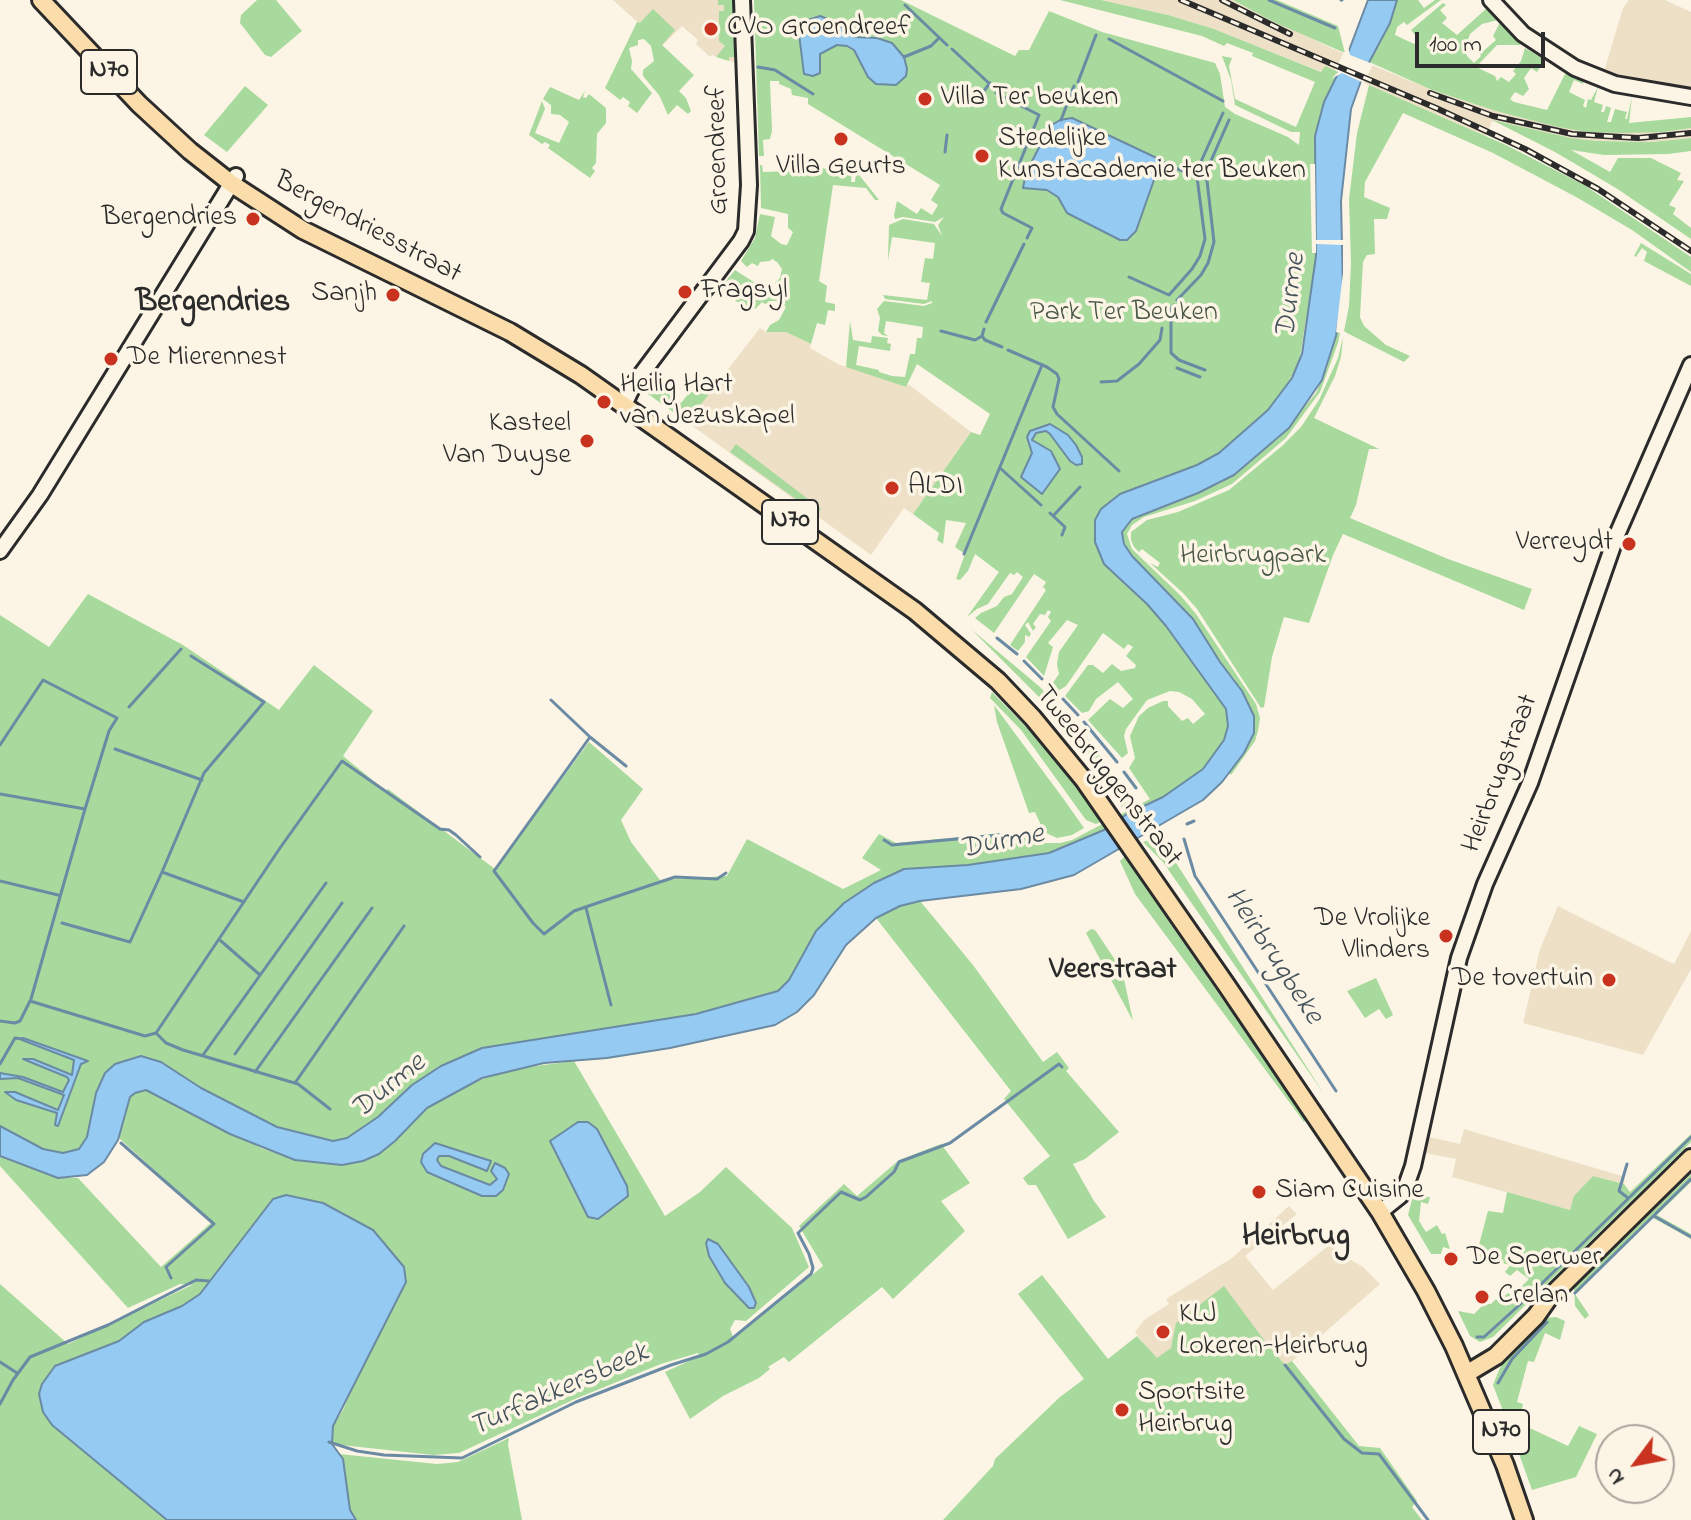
<!DOCTYPE html>
<style>
body{margin:0}
#map{position:relative;width:1691px;height:1520px;overflow:hidden;background:#fcf5e5;font-family:"Indie Flower",sans-serif}
canvas{display:block}
.north{position:absolute;left:1595px;top:1424px;width:80px;height:80px;box-sizing:border-box;background:#fcf5e5;border:2px solid #a8a49b;border-radius:50%;rotate:238deg;font-size:22px;font-weight:700;line-height:32px;text-align:center;color:#2b2b2b}
.north::after{content:'';display:block;margin:auto;width:28px;height:36px;background:#c8321e;clip-path:polygon(50% 0,100% 100%,50% 72%,0 100%)}
.scale{position:absolute;left:1415px;top:32px;width:130px;height:36px;box-sizing:border-box;border:4px solid #2b2b2b;border-top:0;padding-left:10px;font-size:24px;line-height:28px;white-space:nowrap;color:#2b2b2b;-webkit-text-stroke:6px #fcf5e5;paint-order:stroke}
</style>
<div id="map">
<canvas width="1691" height="1520"></canvas>
<div class="north">N</div>
<div class="scale">100 m</div>
</div>
<script>
const g = document.querySelector('canvas').getContext('2d');
g.lineJoin = 'round';
function fill(path, color) { g.fillStyle = color; g.fill(path, 'evenodd'); }
const shape = rows => new Path2D(rows.map(r => 'M' + r).join(''));
function stroke(path, color, width, dash) { g.strokeStyle = color; g.lineWidth = width; g.lineCap = dash ? 'butt' : 'round'; g.setLineDash(dash || []); g.stroke(path); }
function write(font, color, halo, rows, align = 'center') {
  g.font = font + ' "Indie Flower",sans-serif'; g.lineWidth = 7; g.setLineDash([]); g.textBaseline = 'middle'; g.strokeStyle = halo; g.fillStyle = color; for (const [text, x, y, turn = 0] of rows) {
    g.save(); g.translate(x, y); g.rotate((+turn || 0) * Math.PI / 180); g.textAlign = isNaN(turn) ? turn : align; if (halo) g.strokeText(text, 0, 0); g.fillText(text, 0, 0); g.restore();
  }
}
const built = shape([
 [613,0,735,0,736,63,712,55,710,57,696,44,698,40,682,26,663,45],
 [1101,0,1232,0,1331,48,1432,90,1496,111,1588,132,1664,132,1691,128,1691,138,1652,142,1597,141,1571,138,1492,121,1486,136,1325,66,1322,72,1214,29,1168,15],
 [1629,0,1665,0,1691,12,1691,89,1641,82,1604,71,1623,8],
 [760,328,766,332,786,332,811,344,810,348,838,364,906,387,908,384,971,432,913,514,904,508,871,555,687,422],
 [1558,906,1674,964,1691,931,1691,969,1643,1055,1523,1023,1540,949],
 [1464,1129,1625,1177,1624,1184,1593,1176,1570,1210,1452,1177,1456,1159,1425,1153,1429,1137,1460,1144],
 [1289,1206,1297,1214,1245,1256,1273,1290,1332,1243,1342,1255,1363,1267,1380,1284,1290,1363,1208,1424,1135,1332,1144,1320,1169,1304,1166,1299,1232,1258]
]);
const green = shape([
 [257,0,276,0,302,31,271,57,265,55,240,23,241,15],
 [718,0,735,0,736,57,729,57,729,61,716,57,725,46,719,41,719,11,724,11,724,5,718,5],
 [754,0,901,0,1015,56,1019,50,1029,50,1049,11,1102,32,1215,63,1220,74,1225,107,1235,114,1288,137,1299,145,1300,132,1291,132,1235,105,1231,80,1222,56,1232,58,1229,66,1235,99,1296,127,1315,82,1252,56,1253,53,1227,43,1224,46,1202,36,1060,0,1101,0,1168,15,1214,29,1321,72,1325,66,1339,72,1324,102,1315,136,1316,256,1299,363,1281,395,1268,410,1219,453,1197,465,1120,494,1104,564,1147,604,1166,626,1226,709,1228,726,1224,740,1214,755,1203,769,1163,797,1127,814,1104,830,1049,853,968,865,904,869,874,883,844,903,816,931,789,980,778,991,696,1014,482,1048,441,1066,412,1085,378,1117,347,1138,333,1141,277,1127,201,1088,152,1058,96,1093,87,1137,79,1149,63,1153,43,1149,7,1131,0,1126,0,615,49,647,88,594,183,645,279,710,314,665,373,711,343,756,386,791,388,789,495,869,589,742,643,789,621,820,631,842,660,880,727,876,747,839,843,889,881,870,862,858,879,834,896,843,1024,831,1029,834,1034,833,1044,843,1060,843,1072,840,1150,799,1129,768,1135,758,1130,736,1139,716,1148,708,1163,701,1168,701,1168,706,1182,721,1188,718,1193,724,1205,714,1192,699,1179,692,1170,691,1147,700,1126,729,1124,736,1128,753,1122,758,1088,720,1110,699,1123,708,1133,699,1118,682,1096,699,1089,711,1082,713,1065,696,1088,665,1093,665,1103,673,1112,664,1121,671,1135,668,1136,665,1126,656,1133,647,1128,644,1124,649,1103,633,1066,686,1058,691,1052,684,1059,674,1057,664,1059,652,1078,625,1067,620,1048,643,1053,647,1044,676,1026,657,1051,621,1048,617,1051,612,1048,610,1045,615,1040,614,1033,624,1036,627,1033,631,1028,622,1025,625,1031,634,1029,637,1025,635,1025,642,1018,651,1010,645,1046,590,1043,587,1046,582,1034,574,994,633,975,618,981,613,997,606,1004,597,1012,594,1023,577,1017,572,1014,575,1010,573,988,604,977,609,967,617,999,572,975,554,968,571,960,580,956,579,965,554,955,547,966,523,946,520,943,544,937,540,939,533,913,514,971,432,980,435,990,414,917,364,906,387,846,367,850,321,853,340,871,343,872,336,888,338,887,343,891,344,890,351,859,346,856,365,879,370,879,372,892,376,905,377,910,354,915,354,917,338,922,338,923,327,886,321,884,333,888,336,882,335,878,331,880,318,877,309,884,301,924,306,932,303,932,301,924,304,885,299,883,295,927,300,930,283,921,282,925,258,933,259,935,243,892,237,888,261,889,225,903,219,934,224,942,236,938,225,944,217,935,222,903,217,895,219,894,215,897,201,917,214,921,208,932,215,938,205,931,200,940,185,808,104,808,98,792,95,791,89,779,84,779,81,770,81,772,131,770,139,763,140,764,156,759,156],
 [1233,0,1277,0,1338,26,1345,53,1274,22],
 [1397,0,1418,0,1424,8,1435,0,1441,0,1407,25,1404,22,1397,27,1395,35,1414,44,1419,40,1411,30,1443,3,1446,5,1440,10,1447,18,1442,23,1457,35,1487,8,1498,20,1482,24,1470,34,1465,48,1467,56,1474,63,1481,56,1480,54,1496,40,1493,36,1500,22,1521,45,1497,45,1476,67,1495,76,1497,81,1501,77,1509,82,1516,74,1513,71,1521,61,1525,48,1545,60,1537,72,1531,68,1524,78,1529,89,1523,96,1515,92,1510,99,1514,102,1547,110,1566,72,1584,81,1583,84,1574,80,1569,92,1585,100,1583,106,1586,108,1588,99,1591,100,1598,87,1594,102,1603,105,1601,112,1604,112,1606,106,1611,108,1607,122,1611,122,1615,109,1627,112,1625,119,1627,119,1632,97,1629,123,1691,117,1691,128,1663,132,1624,133,1588,132,1558,127,1496,111,1432,90,1385,69,1369,62,1382,40],
 [653,9,675,30,662,45,694,75,679,91,686,98,691,111,688,114,677,105,668,115,659,95,643,76,643,70,654,61,651,46,644,39,638,40,638,45,629,48,632,61,631,69,652,93,637,113,628,106,630,102,623,97,620,100,605,88,637,22,640,23],
 [1369,85,1506,145,1584,185,1691,257,1691,272,1632,230,1578,198,1493,153,1403,113,1365,182,1364,197,1390,208,1387,219,1374,219,1375,254,1367,255,1363,262,1360,317,1364,326,1386,345,1410,356,1404,362,1347,333,1344,331,1349,306,1351,263,1349,199,1357,133],
 [245,86,268,105,227,152,204,135],
 [550,87,579,100,585,91,583,97,586,98,589,94,606,108,606,123,597,134,596,163,592,168,595,171,590,178,548,148,550,145,545,142,542,144,529,135,542,101,545,109,535,133,559,143,569,122,560,115,551,114,551,105,543,99],
 [1492,120,1571,138,1597,141,1652,142,1691,138,1691,151,1668,154,1604,155,1571,150,1610,172,1618,158,1651,158,1681,173,1677,180,1684,181,1669,205,1676,208,1673,214,1691,228,1691,239,1616,188,1555,152],
 [760,165,762,165,763,172,793,171,793,165,848,171,852,172,851,182,855,182,856,174,860,176,879,200,875,200,866,188,833,185,819,281,827,286,825,302,835,304,835,311,828,310,825,325,817,323,811,344,786,332,766,332,770,325,779,320,786,307,778,301,771,301,767,305,762,302,755,309,742,305,719,290,735,270,769,292,771,290,778,294,780,291,775,283,780,278,782,269,777,262,772,259,770,261,760,262,758,266,752,263,747,267,741,261,755,238,760,214,775,217,771,236,781,244,787,245,793,232,788,228,788,214,761,208],
 [1641,243,1691,274,1691,286,1644,261,1647,252,1642,248,1636,257,1634,256],
 [1337,332,1340,333,1338,343,1320,392,1286,438,1232,484,1195,501,1144,517,1132,525,1127,534,1132,549,1181,596,1196,614,1256,704,1260,718,1258,731,1255,741,1231,775,1229,773,1254,733,1235,680,1220,662,1193,619,1127,550,1122,532,1127,522,1137,516,1221,483,1279,438,1316,393,1327,368],
 [1343,337,1341,357,1335,376,1314,418,1379,449,1369,449,1356,505,1350,518,1448,559,1532,589,1524,610,1343,534,1333,555,1309,623,1284,617,1272,657,1264,707,1261,708,1197,609,1184,594,1150,563,1158,567,1160,563,1142,549,1139,552,1134,547,1131,540,1131,532,1147,520,1178,512,1229,490,1282,446,1301,427,1319,400,1338,358],
 [656,371,670,382,664,389,681,403,690,392,710,393,687,422,648,394,647,384],
 [736,444,821,509,817,514,730,452],
 [971,629,1040,687,1083,733,1122,786,1127,796,1125,806,1122,808,1105,776,1057,715],
 [992,692,1033,734,1103,821,1096,824,1086,820,1021,730,990,698],
 [994,705,1065,801,1084,828,1072,835,1057,838,1044,832,1035,812,1029,813,997,722],
 [1149,840,1171,855,1324,1094,1163,862,1143,842],
 [1127,854,1145,887,1306,1120,1304,1122,1135,894,1120,861],
 [920,901,973,965,1043,1062,1057,1052,1069,1068,1066,1071,1119,1132,1085,1159,1073,1164,1094,1201,1106,1217,1068,1239,1036,1185,1028,1185,1023,1178,1050,1156,1004,1099,1011,1091,876,918,900,906],
 [1091,929,1095,930,1122,970,1133,1021,1086,933],
 [1376,978,1393,1015,1386,1019,1379,1009,1365,1018,1347,991],
 [574,1061,665,1216,700,1192,726,1167,792,1228,809,1267,746,1321,735,1320,730,1329,734,1339,823,1266,799,1226,844,1184,857,1196,899,1160,941,1144,970,1183,941,1201,965,1231,893,1299,882,1287,789,1362,784,1357,768,1367,770,1369,759,1378,723,1396,690,1419,665,1372,700,1356,698,1353,661,1364,575,1399,459,1453,433,1455,332,1444,333,1426,343,1410,404,1267,373,1230,323,1203,286,1195,274,1199,200,1294,182,1306,144,1322,119,1341,85,1354,42,1384,39,1394,43,1412,52,1425,167,1520,0,1520,0,1284,68,1344,192,1285,180,1284,128,1308,0,1166,0,1156,58,1178,78,1178,161,1267,212,1222,119,1138,130,1097,135,1093,146,1090,154,1093,261,1148,295,1160,342,1165,395,1141,427,1108,465,1085,513,1069],
 [588,1122,597,1129,627,1186,628,1196,594,1220],
 [1691,1134,1691,1142,1493,1337,1480,1342,1470,1336,1458,1311,1474,1314,1484,1304,1491,1304,1496,1299,1499,1301,1508,1293,1512,1296,1529,1279,1517,1270,1510,1276,1505,1272,1510,1265,1476,1256,1488,1211,1503,1213,1507,1192,1570,1210,1574,1196,1593,1176,1624,1184,1630,1192],
 [1691,1174,1691,1182,1657,1215,1691,1234,1691,1239,1653,1218,1575,1294,1589,1315,1585,1319,1575,1306,1574,1288],
 [1413,1196,1430,1197,1428,1204,1421,1202,1419,1221,1426,1232,1437,1225,1442,1234,1445,1233,1450,1249,1443,1247,1441,1254,1431,1254,1408,1215],
 [1042,1275,1108,1359,1137,1336,1157,1358,1171,1348,1176,1323,1224,1286,1264,1340,1285,1365,1292,1361,1359,1446,1380,1448,1417,1501,1412,1507,1422,1520,943,1520,993,1466,995,1459,1060,1397,1084,1379,1018,1294],
 [1556,1317,1565,1321,1560,1340,1545,1333,1534,1362,1528,1361,1517,1402,1523,1404,1519,1421,1507,1421,1493,1385,1499,1370,1507,1355,1545,1318],
 [1517,1422,1568,1446,1579,1426,1597,1434,1576,1477,1532,1490,1508,1423],
 [509,1438,508,1445,522,1520,356,1520,350,1510,345,1471,339,1454,437,1464,458,1462]
]);
const water = shape([
 [1368,0,1397,0,1390,23,1365,70,1351,109,1341,201,1343,290,1336,336,1322,380,1289,428,1234,475,1198,493,1132,519,1122,532,1124,544,1132,556,1193,619,1220,662,1242,691,1254,716,1254,733,1244,753,1222,782,1203,800,1074,875,1021,889,920,901,900,906,876,918,846,945,814,995,797,1012,775,1025,670,1048,607,1058,544,1063,482,1078,427,1108,395,1141,379,1154,363,1161,342,1165,295,1160,230,1134,146,1090,135,1093,130,1097,118,1140,104,1162,87,1175,58,1178,0,1156,0,1126,43,1149,63,1153,79,1149,87,1137,96,1093,105,1073,115,1064,141,1056,161,1062,201,1088,277,1127,333,1141,347,1138,378,1117,412,1085,441,1066,482,1048,696,1014,778,991,789,980,816,931,844,903,874,883,904,869,968,865,1049,853,1104,830,1127,814,1163,797,1203,769,1224,740,1228,726,1226,709,1166,626,1147,604,1104,564,1095,542,1095,520,1101,509,1120,494,1197,465,1219,453,1268,410,1292,378,1302,354,1316,256,1315,136,1324,102,1348,53,1368,0],
 [820,16,835,22,854,37,877,38,892,43,904,57,907,69,906,76,896,85,876,84,868,77,854,50,847,46,837,45,820,54,820,73,813,76,804,74,799,34,805,21,820,16],
 [1072,118,1161,160,1136,231,1127,240,1120,240,1067,213,1058,197,1047,190,1023,188,1026,173,1050,126,1060,120,1072,118],
 [1050,424,1068,435,1076,445,1082,457,1082,464,1076,465,1070,461,1050,434,1046,431,1036,433,1032,440,1051,451,1060,469,1042,494,1021,477,1032,453,1027,437,1030,431,1050,424],
 [23,1038,88,1061,81,1064,58,1126,55,1125,57,1113,16,1100,5,1092,15,1092,58,1110,64,1095,18,1078,0,1079,0,1073,23,1077,63,1092,69,1080,67,1077,23,1059,33,1059,72,1075,74,1060,22,1040,23,1038],
 [578,1122,588,1122,597,1129,627,1186,628,1196,598,1219,588,1217,550,1141,578,1122],
 [435,1143,491,1161,487,1171,449,1156,439,1156,437,1160,441,1166,490,1185,497,1179,491,1171,495,1163,505,1168,509,1174,503,1190,496,1196,482,1196,427,1172,421,1162,423,1154,435,1143],
 [286,1195,323,1203,373,1230,404,1267,406,1282,333,1426,332,1444,343,1459,350,1510,356,1520,167,1520,52,1425,43,1412,39,1394,42,1384,55,1366,119,1341,144,1322,182,1306,200,1294,273,1199,286,1195],
 [708,1239,718,1244,749,1287,756,1303,754,1308,749,1308,725,1283,709,1256,706,1243,708,1239]
]);
const pier = shape([
 [1347,43,1350,55,1373,64,1364,83,1342,73,1331,79,1338,72,1335,70,1344,52,1346,52],
 [1310,164,1315,164,1316,240,1343,240,1343,232,1347,232,1347,273,1340,333,1336,332,1343,273,1343,245,1316,244,1316,253,1312,253]
]);
const stream = shape([
 [1269,0,1335,28],
 [1341,0,1342,0],
 [905,5,947,45],
 [1109,39,1223,101],
 [952,49,992,86],
 [904,57,931,46,939,38],
 [758,67,775,70,813,94],
 [1078,82,1096,35],
 [996,93,1039,115,1001,209,1003,213,1032,228,1027,238],
 [980,96,990,83],
 [1061,120,1074,86],
 [945,152,947,135],
 [1161,161,1167,164],
 [1176,168,1197,178],
 [1129,277,1169,295,1192,269,1200,256,1205,239,1197,177,1199,166,1223,113],
 [1177,300,1201,275,1208,263,1214,242,1206,172,1229,120],
 [1174,305,1171,308,1171,353,1179,360,1205,370],
 [986,322,1024,244],
 [984,329,982,336,985,340,1002,347],
 [941,331,975,340,982,336],
 [1008,350,1047,367,1057,374,1059,379,1053,407,1057,414,1119,471],
 [1177,368,1200,377],
 [1101,382,1117,381,1139,364,1160,340,1162,328],
 [1000,468,1041,505],
 [1050,513,1065,527,1062,535],
 [1053,516,1080,487],
 [964,554,1042,365],
 [997,638,1017,654],
 [1024,661,1042,679],
 [1049,685,1056,693],
 [1063,699,1078,715],
 [551,700,589,736],
 [129,707,181,649],
 [1084,722,1117,762],
 [0,745,43,680,117,718,109,731,85,809,31,999],
 [115,749,202,780],
 [626,766,590,737,494,871,533,923,544,934,574,911,609,899,675,877,717,879,726,873],
 [1124,772,1136,788],
 [0,794,85,809],
 [1187,824,1194,821],
 [1184,839,1195,876,1336,1091],
 [884,840,892,845,1021,833],
 [162,872,204,773,264,702,191,656],
 [0,881,58,895],
 [586,908,611,1005],
 [62,923,130,942,162,872,244,902],
 [221,941,260,975],
 [0,1021,15,1023,20,1021,30,1001,145,1036,156,1033,280,848,342,761,440,829,449,830,456,835,480,857],
 [157,1034,166,1043,183,1050,298,1084,330,1109],
 [235,1054,342,903],
 [203,1055,326,883],
 [0,1064,15,1038,22,1039],
 [255,1072,372,908],
 [295,1083,404,926],
 [121,1143,214,1224,166,1267,171,1278],
 [1627,1164,1619,1191,1628,1198],
 [1654,1216,1691,1237],
 [1575,1293,1691,1179],
 [1477,1337,1484,1337,1526,1299,1691,1137],
 [0,1362,17,1373],
 [1285,1365,1344,1439,1362,1453,1379,1454,1428,1520],
 [1498,1383,1512,1359,1547,1322],
 [0,1404,13,1380,30,1357,108,1325,196,1280,209,1281],
 [329,1442,357,1451,384,1455,462,1458,576,1402,671,1365,706,1354,728,1342,811,1274,813,1268,809,1254,798,1233,841,1192,860,1200,866,1197,894,1172,899,1162,950,1143,1059,1064,1062,1067]
]);
const secondary = shape([
 [1491,0,1523,34,1575,68,1615,84,1691,97],
 [624,405,634,384,741,241,746,231,749,185,742,0],
 [0,551,40,495,236,176],
 [1380,1212,1400,1196,1406,1186,1413,1166,1459,958,1485,884,1530,783,1616,537,1691,365]
]);
const primary = shape([
 [41,0,139,104,190,151,232,184,303,230,510,332,581,375,915,611,998,681,1033,718,1084,780,1227,986,1380,1212,1426,1291,1454,1346,1505,1465,1524,1520],
 [1466,1374,1496,1356,1536,1316,1548,1299,1691,1158]
]);
const rail = shape([
 [1181,0,1436,108,1525,149,1598,189,1691,251],
 [1222,0,1290,34],
 [1430,93,1493,116,1572,134,1638,138,1691,133]
]);
const markers = [
 [711,29,8,"#c8321e"],
 [925,99,8,"#c8321e"],
 [841,139,8,"#c8321e"],
 [982,156,8,"#c8321e"],
 [253,219,8,"#c8321e"],
 [685,292,8,"#c8321e"],
 [393,295,8,"#c8321e"],
 [111,359,8,"#c8321e"],
 [604,402,8,"#c8321e"],
 [587,441,8,"#c8321e"],
 [892,488,8,"#c8321e"],
 [1629,544,8,"#c8321e"],
 [1446,936,8,"#c8321e"],
 [1609,980,8,"#c8321e"],
 [1259,1192,8,"#c8321e"],
 [1451,1259,8,"#c8321e"],
 [1482,1297,8,"#c8321e"],
 [1163,1332,8,"#c8321e"],
 [1122,1410,8,"#c8321e"]
];
const shields = [
 [109,72,56],
 [790,522,56],
 [1501,1432,56]
];
const shieldNames = [
 ["N70",109,72],
 ["N70",790,522],
 ["N70",1501,1432]
];
const poiNames = [
 ["CVO Groendreef",727,29],
 ["Villa Ter beuken",941,99],
 ["Stedelijke",998,140],
 ["Kunstacademie ter Beuken",998,172],
 ["Villa Geurts",841,168,"center"],
 ["Bergendries",237,219,"right"],
 ["Fragsyl",701,292],
 ["Sanjh",377,295,"right"],
 ["De Mierennest",127,359],
 ["Heilig Hart",620,386],
 ["van Jezuskapel",620,418],
 ["Kasteel",571,425,"right"],
 ["Van Duyse",571,457,"right"],
 ["ALDI",908,488],
 ["Verreydt",1613,544,"right"],
 ["De Vrolijke",1430,920,"right"],
 ["Vlinders",1430,952,"right"],
 ["De tovertuin",1593,980,"right"],
 ["Siam Cuisine",1275,1192],
 ["De Sperwer",1467,1259],
 ["Crelan",1498,1297],
 ["KLJ",1179,1316],
 ["Lokeren-Heirbrug",1179,1348],
 ["Sportsite",1138,1394],
 ["Heirbrug",1138,1426]
];
const streetNames = [
 ["Groendreef",720,150,-91],
 ["Bergendriesstraat",367,229,28],
 ["Heirbrugstraat",1502,774,-69],
 ["Tweebruggenstraat",1107,777,52]
];
const parkNames = [
 ["Park Ter Beuken",1124,314],
 ["Heirbrugpark",1253,557]
];
const waterNames = [
 ["Durme",1293,296,-83],
 ["Durme",1002,844,-11],
 ["Heirbrugbeke",1272,957,57],
 ["Durme",390,1088,-39],
 ["Turfakkersbeek",560,1392,-24]
];
const neighbourhoodNames = [
 ["Veerstraat",1113,972]
];
const quarterNames = [
 ["Bergendries",213,305],
 ["Heirbrug",1296,1239]
];
fill(built, '#ede0c7');
fill(green, '#a7da9c');
fill(water, '#95caf3');
stroke(water, '#6b8aa3', 2);
fill(pier, '#fcf5e5');
stroke(stream, '#6b8aa3', 3);
stroke(secondary, '#2b2b2b', 20);
stroke(primary, '#2b2b2b', 22);
stroke(secondary, '#fcf5e5', 14);
stroke(primary, '#faddab', 16);
stroke(rail, '#2b2b2b', 6);
stroke(rail, '#fcf5e5', 3, [9]);
for (const [x, y, r, color] of markers) { const dot = new Path2D(); dot.arc(x, y, r, 0, 2 * Math.PI); g.fillStyle = color; g.fill(dot); stroke(dot, '#fcf5e5', 3); }
for (const [x, y, w] of shields) { const box = new Path2D(); box.roundRect(x - w / 2, y - 22, w, 44, 6); g.fillStyle = '#fcf5e5'; g.fill(box); stroke(box, '#2b2b2b', 2); }
write('bold 26px', '#2b2b2b', null, shieldNames);
write('28px', '#2b2b2b', '#fcf5e5', poiNames, 'left');
write('28px', '#2b2b2b', '#fcf5e5', streetNames);
write('28px', '#4a5747', '#fcf5e5', parkNames);
write('italic 30px', '#46535d', '#fcf5e5', waterNames);
write('bold 30px', '#2b2b2b', '#fcf5e5', neighbourhoodNames);
write('bold 32px', '#2b2b2b', '#fcf5e5', quarterNames);
</script>
